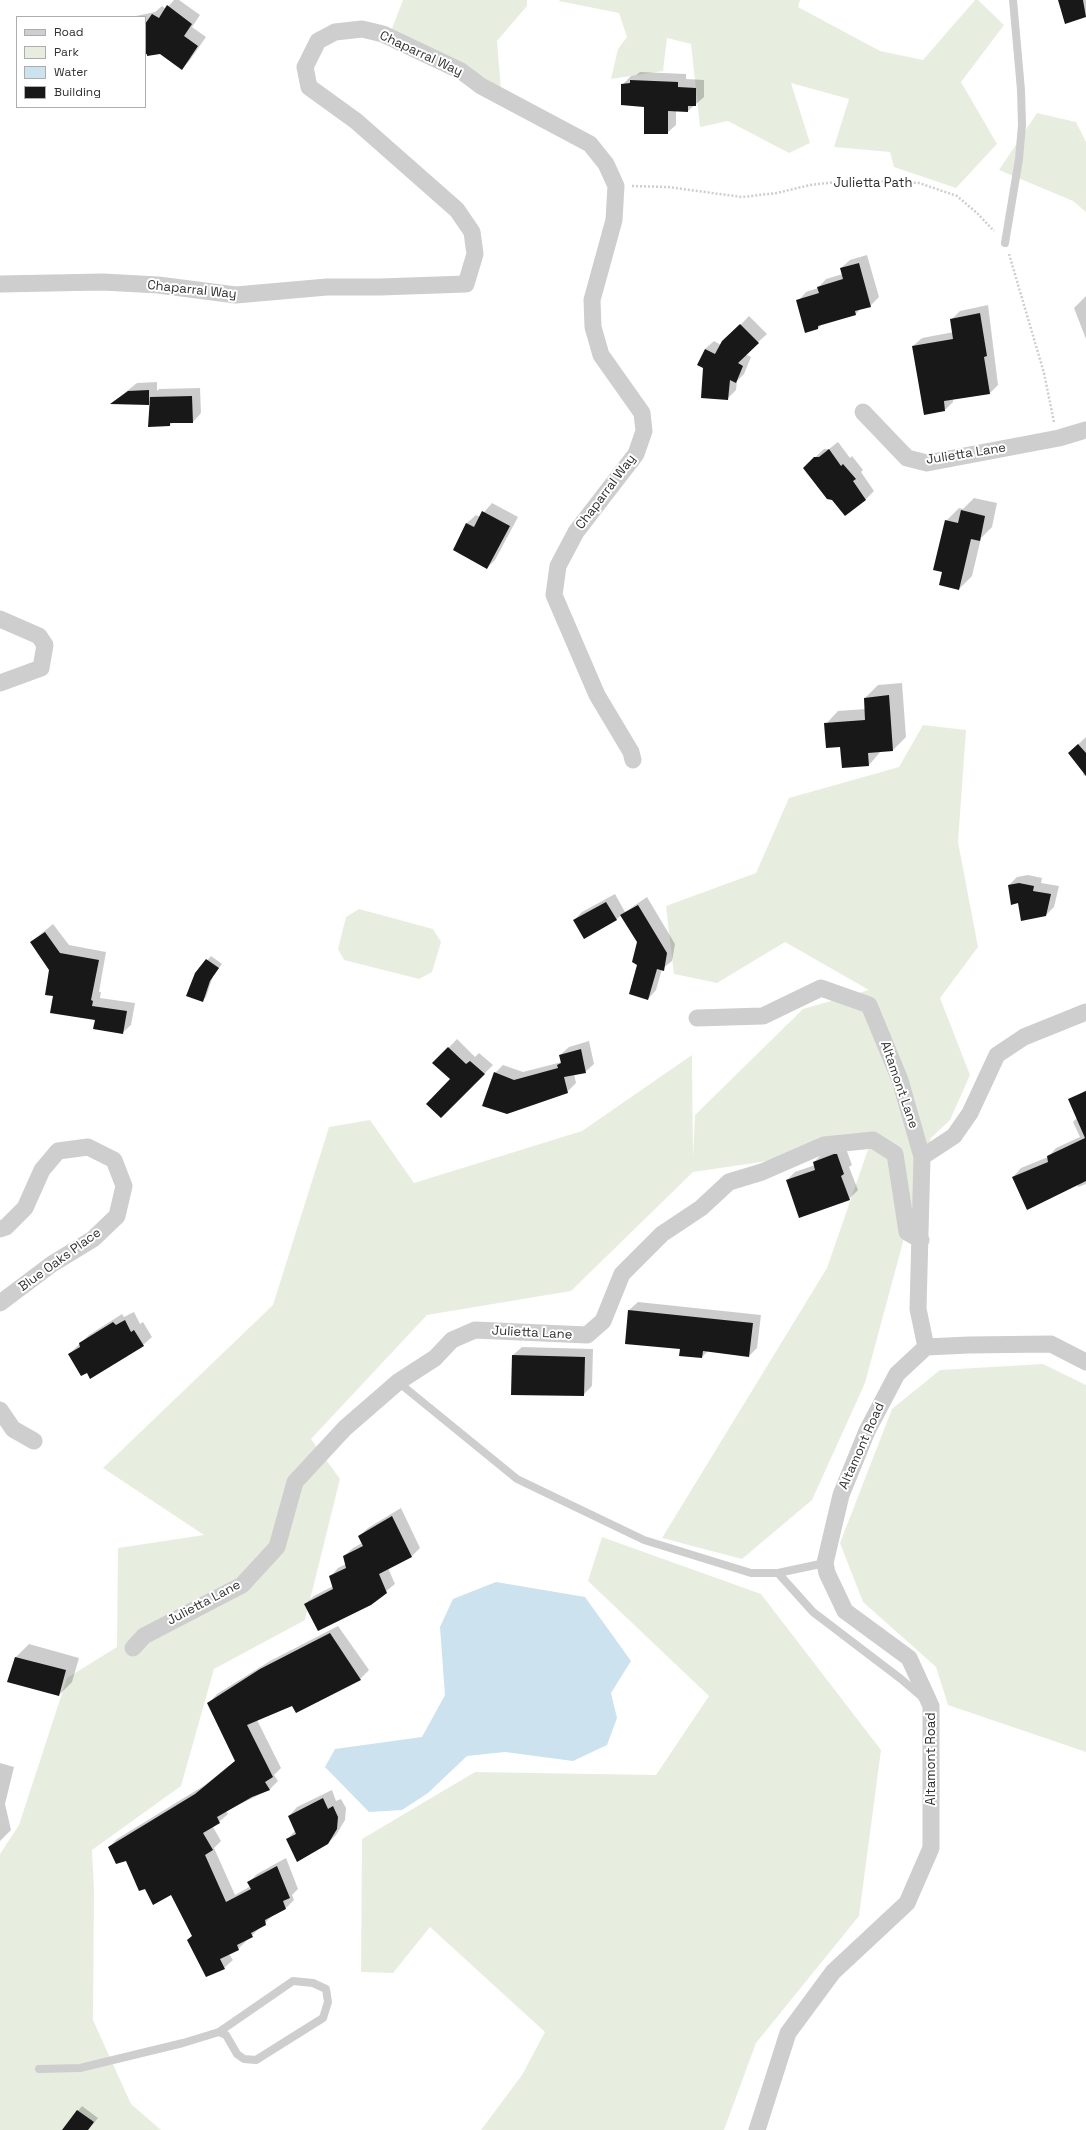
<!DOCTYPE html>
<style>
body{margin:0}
#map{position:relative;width:1086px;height:2130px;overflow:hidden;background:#fff;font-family:"Space Grotesk",sans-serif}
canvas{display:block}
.legend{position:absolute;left:16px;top:16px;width:130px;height:92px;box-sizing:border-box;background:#fff;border:1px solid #adadad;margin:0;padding:5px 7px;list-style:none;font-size:12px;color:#313131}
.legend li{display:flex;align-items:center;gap:8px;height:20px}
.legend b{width:20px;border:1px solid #adadad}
</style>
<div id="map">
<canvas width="1086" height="2130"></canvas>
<ul class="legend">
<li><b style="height:5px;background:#cecece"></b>Road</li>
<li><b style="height:11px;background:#e8eedf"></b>Park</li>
<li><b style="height:11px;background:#cce2ee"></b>Water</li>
<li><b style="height:11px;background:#181818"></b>Building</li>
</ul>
</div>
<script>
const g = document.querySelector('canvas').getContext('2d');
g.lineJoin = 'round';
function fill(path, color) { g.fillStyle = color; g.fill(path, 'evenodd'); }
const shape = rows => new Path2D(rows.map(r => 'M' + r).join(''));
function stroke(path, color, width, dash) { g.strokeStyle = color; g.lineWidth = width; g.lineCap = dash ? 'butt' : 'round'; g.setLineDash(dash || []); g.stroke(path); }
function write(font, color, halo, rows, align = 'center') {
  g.font = font + ' "Space Grotesk",sans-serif'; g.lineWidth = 4; g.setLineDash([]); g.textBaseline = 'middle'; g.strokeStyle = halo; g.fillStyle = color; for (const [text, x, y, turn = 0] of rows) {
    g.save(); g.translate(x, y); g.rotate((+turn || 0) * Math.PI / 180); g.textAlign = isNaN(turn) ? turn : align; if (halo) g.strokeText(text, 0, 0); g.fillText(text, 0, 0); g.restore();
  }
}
const green = shape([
 [403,0,527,0,527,6,497,41,501,91,391,31],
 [560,0,800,0,798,7,880,51,923,60,975,0,978,0,1004,25,961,82,997,144,956,188,894,167,890,152,834,147,849,99,791,83,810,143,789,153,728,121,700,127,691,44,667,38,663,71,611,79,618,49,627,37,619,13,559,1],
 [1037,113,1076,122,1086,142,1086,212,1073,201,999,170],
 [923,725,966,730,958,842,978,947,940,998,970,1075,950,1120,931,1138,865,1383,812,1500,742,1559,662,1538,827,1268,873,1135,761,1162,693,1172,571,1291,427,1315,311,1439,340,1479,305,1620,214,1669,181,1786,92,1850,94,1890,93,2020,131,2104,161,2130,0,2130,0,1854,19,1825,67,1678,117,1647,118,1548,204,1535,103,1468,273,1305,329,1127,370,1120,414,1183,582,1131,692,1055,693,1158,695,1115,803,1009,869,990,785,942,717,983,674,974,666,906,756,873,789,798,899,767],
 [359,909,433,929,441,942,432,972,419,979,344,960,338,949,346,917],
 [1043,1364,1086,1385,1086,1752,948,1705,936,1667,863,1602,840,1543,892,1409,940,1370],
 [602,1537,761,1594,881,1750,859,1916,756,2043,724,2130,481,2130,522,2075,545,2032,430,1927,393,1973,361,1972,362,1839,475,1772,656,1775,709,1696,588,1581]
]);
const water = shape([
 [496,1582,585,1597,631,1661,611,1693,617,1718,607,1745,573,1761,505,1752,467,1756,428,1793,402,1810,369,1812,325,1767,335,1749,422,1737,445,1695,440,1627,453,1599]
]);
const shadow = shape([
 [174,0,179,0,200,15,192,27,206,37,190,60,182,69,160,53,145,55,145,17,131,17,155,12,162,6,166,9],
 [1059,0,1086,0,1086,16,1066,22],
 [640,72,686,74,686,79,704,80,704,97,688,111,676,110,676,125,667,133,645,107,622,85,631,76,636,75],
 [867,255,879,297,870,306,861,308,855,315,822,324,818,329,798,301,806,292,818,288,826,279,843,274,841,268,850,260],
 [1086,296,1086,339,1074,308],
 [988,305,998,385,990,393,953,399,953,402,945,410,924,414,913,346,922,338,954,332,952,319,960,311],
 [749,316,767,334,745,354,751,357,744,374,737,381,736,390,727,399,705,349,714,341,721,345],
 [157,382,157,391,159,389,200,388,201,413,193,422,173,422,170,425,150,403,149,404,112,403,137,383],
 [838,442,850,458,852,456,863,470,861,472,874,491,865,500,804,468,824,449,829,449],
 [974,498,997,503,992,527,981,538,972,576,959,589,943,571,946,521,959,508,963,509],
 [492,503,518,517,495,560,487,568,454,550,467,523,476,515,480,517],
 [902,683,906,737,893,750,881,751,869,765,841,746,826,724,838,711,866,709,865,698,878,685],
 [1086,737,1086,776,1083,775,1084,772,1069,753],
 [1028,875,1042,878,1041,883,1059,886,1054,907,1046,915,1018,901,1009,885,1017,877],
 [615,894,625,912,647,897,675,944,672,961,662,969,656,990,648,999,638,964,638,942,621,915,617,919,574,920,582,912],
 [53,924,69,945,106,952,99,992,101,992,100,998,135,1003,131,1025,122,1033,54,995,50,970,31,942],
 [211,956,222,964,213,976,206,997,202,1001,196,974],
 [457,1039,475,1057,479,1053,493,1065,441,1117,452,1079,434,1063],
 [589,1041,594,1064,585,1072,574,1074,576,1083,567,1092,507,1112,495,1073,503,1065,523,1072,562,1062,560,1055,569,1047],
 [1086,1090,1086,1184,1078,1187,1077,1184,1013,1177,1021,1168,1048,1157,1056,1148,1080,1137,1073,1122,1077,1118,1070,1100],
 [845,1146,852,1165,849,1167,858,1190,849,1199,787,1180,795,1172,815,1165,814,1162,822,1154],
 [638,1302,761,1315,757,1348,749,1356,708,1351,702,1357,681,1348,629,1310],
 [134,1312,140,1324,143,1322,152,1337,143,1345,88,1371,69,1354,89,1335,122,1314,124,1317],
 [522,1347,593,1349,592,1386,583,1395,513,1355],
 [401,1508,420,1548,412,1556,388,1568,395,1584,370,1604,305,1604,314,1596,333,1586,330,1577,338,1568,346,1564,344,1556,353,1548,362,1543,359,1536,368,1528],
 [338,1626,369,1670,360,1679,297,1712,293,1705,257,1720,281,1768,274,1775,278,1781,269,1790,226,1811,228,1814,213,1827,221,1841,214,1848,235,1895,251,1886,249,1882,257,1874,286,1858,298,1889,292,1895,294,1900,286,1908,273,1915,238,1949,229,1954,233,1960,224,1968,188,1940,193,1935,171,1894,145,1888,126,1859,109,1847,117,1839,205,1785,236,1760,209,1703,217,1694,270,1661],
 [29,1644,79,1658,72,1682,59,1695,9,1681,16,1657],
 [0,1763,14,1767,5,1804,11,1830,0,1841],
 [332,1790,336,1801,341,1799,346,1808,345,1820,336,1835,327,1844,287,1839,295,1831,289,1816,297,1807],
 [82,2106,98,2118,88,2130,70,2130,65,2127]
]);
const building = shape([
 [1058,0,1083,0,1086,17,1065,24],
 [167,5,192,24,184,36,198,46,182,70,160,54,147,56,147,54,145,54,145,24,152,14,159,18],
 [630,80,678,82,678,87,696,88,696,106,688,106,688,112,668,111,668,134,644,134,644,107,621,105,621,84,630,83],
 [859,263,871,307,855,311,856,315,818,326,818,329,805,333,796,300,819,293,817,287,843,279,840,268],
 [980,313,987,356,984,357,990,394,944,401,945,411,924,415,912,346,953,339,950,319],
 [740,324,759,343,738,363,743,366,736,383,730,380,728,400,701,398,703,368,697,365,705,349,715,354,722,341],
 [149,390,149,405,110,404,128,391],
 [192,396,193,423,170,423,170,426,148,427,150,397],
 [829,449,841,466,843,464,856,479,853,481,866,500,845,516,832,500,827,499,803,468,814,457,819,457],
 [961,510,985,516,980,541,971,539,959,590,939,585,942,572,933,570,945,520,958,523],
 [482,511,510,526,487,569,453,550,466,523,474,527],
 [889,695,893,751,868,753,869,766,842,768,840,747,826,748,824,723,865,720,864,698],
 [1078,744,1086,753,1086,776,1068,753],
 [1019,883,1034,886,1033,891,1051,894,1046,916,1021,921,1018,903,1011,905,1008,885],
 [606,902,617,920,584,939,573,920],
 [638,905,667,953,664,971,657,969,648,1000,629,994,637,965,632,962,637,942,620,915],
 [45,932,60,953,99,960,91,1000,93,1001,92,1006,127,1011,123,1034,93,1029,95,1020,50,1013,53,996,45,995,49,970,30,942],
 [206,959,219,968,210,981,203,1002,186,996,195,973],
 [448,1047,466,1064,470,1061,485,1074,441,1118,426,1104,450,1079,432,1063],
 [581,1049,586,1073,564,1077,568,1093,507,1114,482,1106,494,1072,514,1080,558,1068,557,1065,561,1063,559,1055],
 [1086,1091,1086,1181,1027,1210,1012,1177,1048,1162,1047,1156,1085,1138,1068,1099],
 [834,1154,837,1154,844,1174,841,1176,850,1200,799,1218,786,1180,815,1170,813,1162],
 [628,1310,753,1323,749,1357,703,1351,702,1358,679,1356,680,1349,625,1344],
 [125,1320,131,1332,134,1330,144,1346,90,1379,87,1373,81,1376,68,1354,80,1347,79,1343,113,1322,116,1325],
 [512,1355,585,1357,584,1396,511,1395],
 [392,1516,412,1557,379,1574,387,1593,371,1605,318,1631,304,1604,333,1589,329,1576,346,1568,343,1556,363,1546,358,1536],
 [330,1633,361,1680,296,1713,292,1706,247,1725,273,1777,265,1782,270,1790,252,1797,217,1817,220,1823,203,1833,213,1850,205,1855,226,1902,251,1889,247,1882,277,1866,290,1898,283,1901,286,1909,265,1920,266,1925,251,1933,253,1937,237,1945,239,1950,220,1959,225,1969,206,1977,187,1940,192,1936,171,1895,153,1905,145,1889,139,1891,126,1861,116,1864,108,1847,195,1794,235,1761,207,1703,260,1669],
 [15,1657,66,1670,59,1696,7,1682],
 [323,1798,328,1809,333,1806,338,1817,337,1829,328,1844,297,1862,286,1839,296,1834,288,1816],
 [77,2110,94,2122,88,2130,62,2130]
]);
const path = shape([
 [632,186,668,187,742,197,777,193,810,185,853,180,919,183,957,196,977,213,994,231],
 [1009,254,1044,373,1054,422]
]);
const service = shape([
 [1005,243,1019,159,1022,125,1021,90,1013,0],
 [398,1382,517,1479,644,1540,751,1573,778,1573],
 [825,1563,778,1573,813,1612,901,1679,922,1697],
 [39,2069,80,2068,183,2043,219,2032,293,1981,313,1983,326,1989,328,2002,323,2018,256,2060,244,2059,237,2054,226,2035,219,2032]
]);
const minor = shape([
 [0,284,103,282,158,285,236,295,327,287,380,287,466,284,475,254,472,232,457,210,356,121,309,87,305,67,318,41,335,32,362,29,383,34,461,71,481,86,590,144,606,164,616,186,614,220,592,300,593,327,601,355,642,413,644,431,636,454,576,532,558,566,554,595,597,695,631,752,633,760],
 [863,412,907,458,927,463,1059,438,1086,430],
 [0,619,39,636,45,645,41,668,0,683],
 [697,1018,763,1016,821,988,869,1005,900,1080,922,1157,918,1309,926,1347],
 [922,1157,954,1136,970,1113,997,1055,1024,1037,1086,1012],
 [0,1229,6,1227,25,1208,42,1170,58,1151,88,1147,114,1160,124,1186,117,1216,93,1239,52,1264,0,1303],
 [0,1410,13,1429,34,1441],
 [133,1648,144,1636,242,1585,277,1547,295,1482,345,1428,398,1382,435,1358,452,1340,475,1330,587,1335,603,1321,622,1274,662,1234,701,1208,729,1182,762,1172,824,1145,873,1140,895,1154,907,1232,921,1240],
 [757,2130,788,2033,833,1972,907,1903,931,1848,931,1706,909,1658,845,1611,827,1573,825,1563,841,1495,867,1431,897,1374,926,1347,969,1345,1051,1344,1086,1362]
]);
const streetNames = [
 ["Chaparral Way",421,54,25],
 ["Julietta Path",873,183],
 ["Chaparral Way",192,290,6],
 ["Julietta Lane",966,454,-9],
 ["Chaparral Way",606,492,-53],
 ["Altamont Lane",899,1085,71],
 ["Blue Oaks Place",60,1260,-36],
 ["Julietta Lane",532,1333,3],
 ["Altamont Road",862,1446,-66],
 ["Julietta Lane",204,1603,-28],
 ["Altamont Road",931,1759,-90]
];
fill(green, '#e8eedf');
fill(water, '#cce2ee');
fill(shadow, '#0003');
fill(building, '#181818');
stroke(path, '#cecece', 2.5, [2, 2]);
stroke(service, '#cecece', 8);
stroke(minor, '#cecece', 17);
write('13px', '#313131', '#fff', streetNames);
</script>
